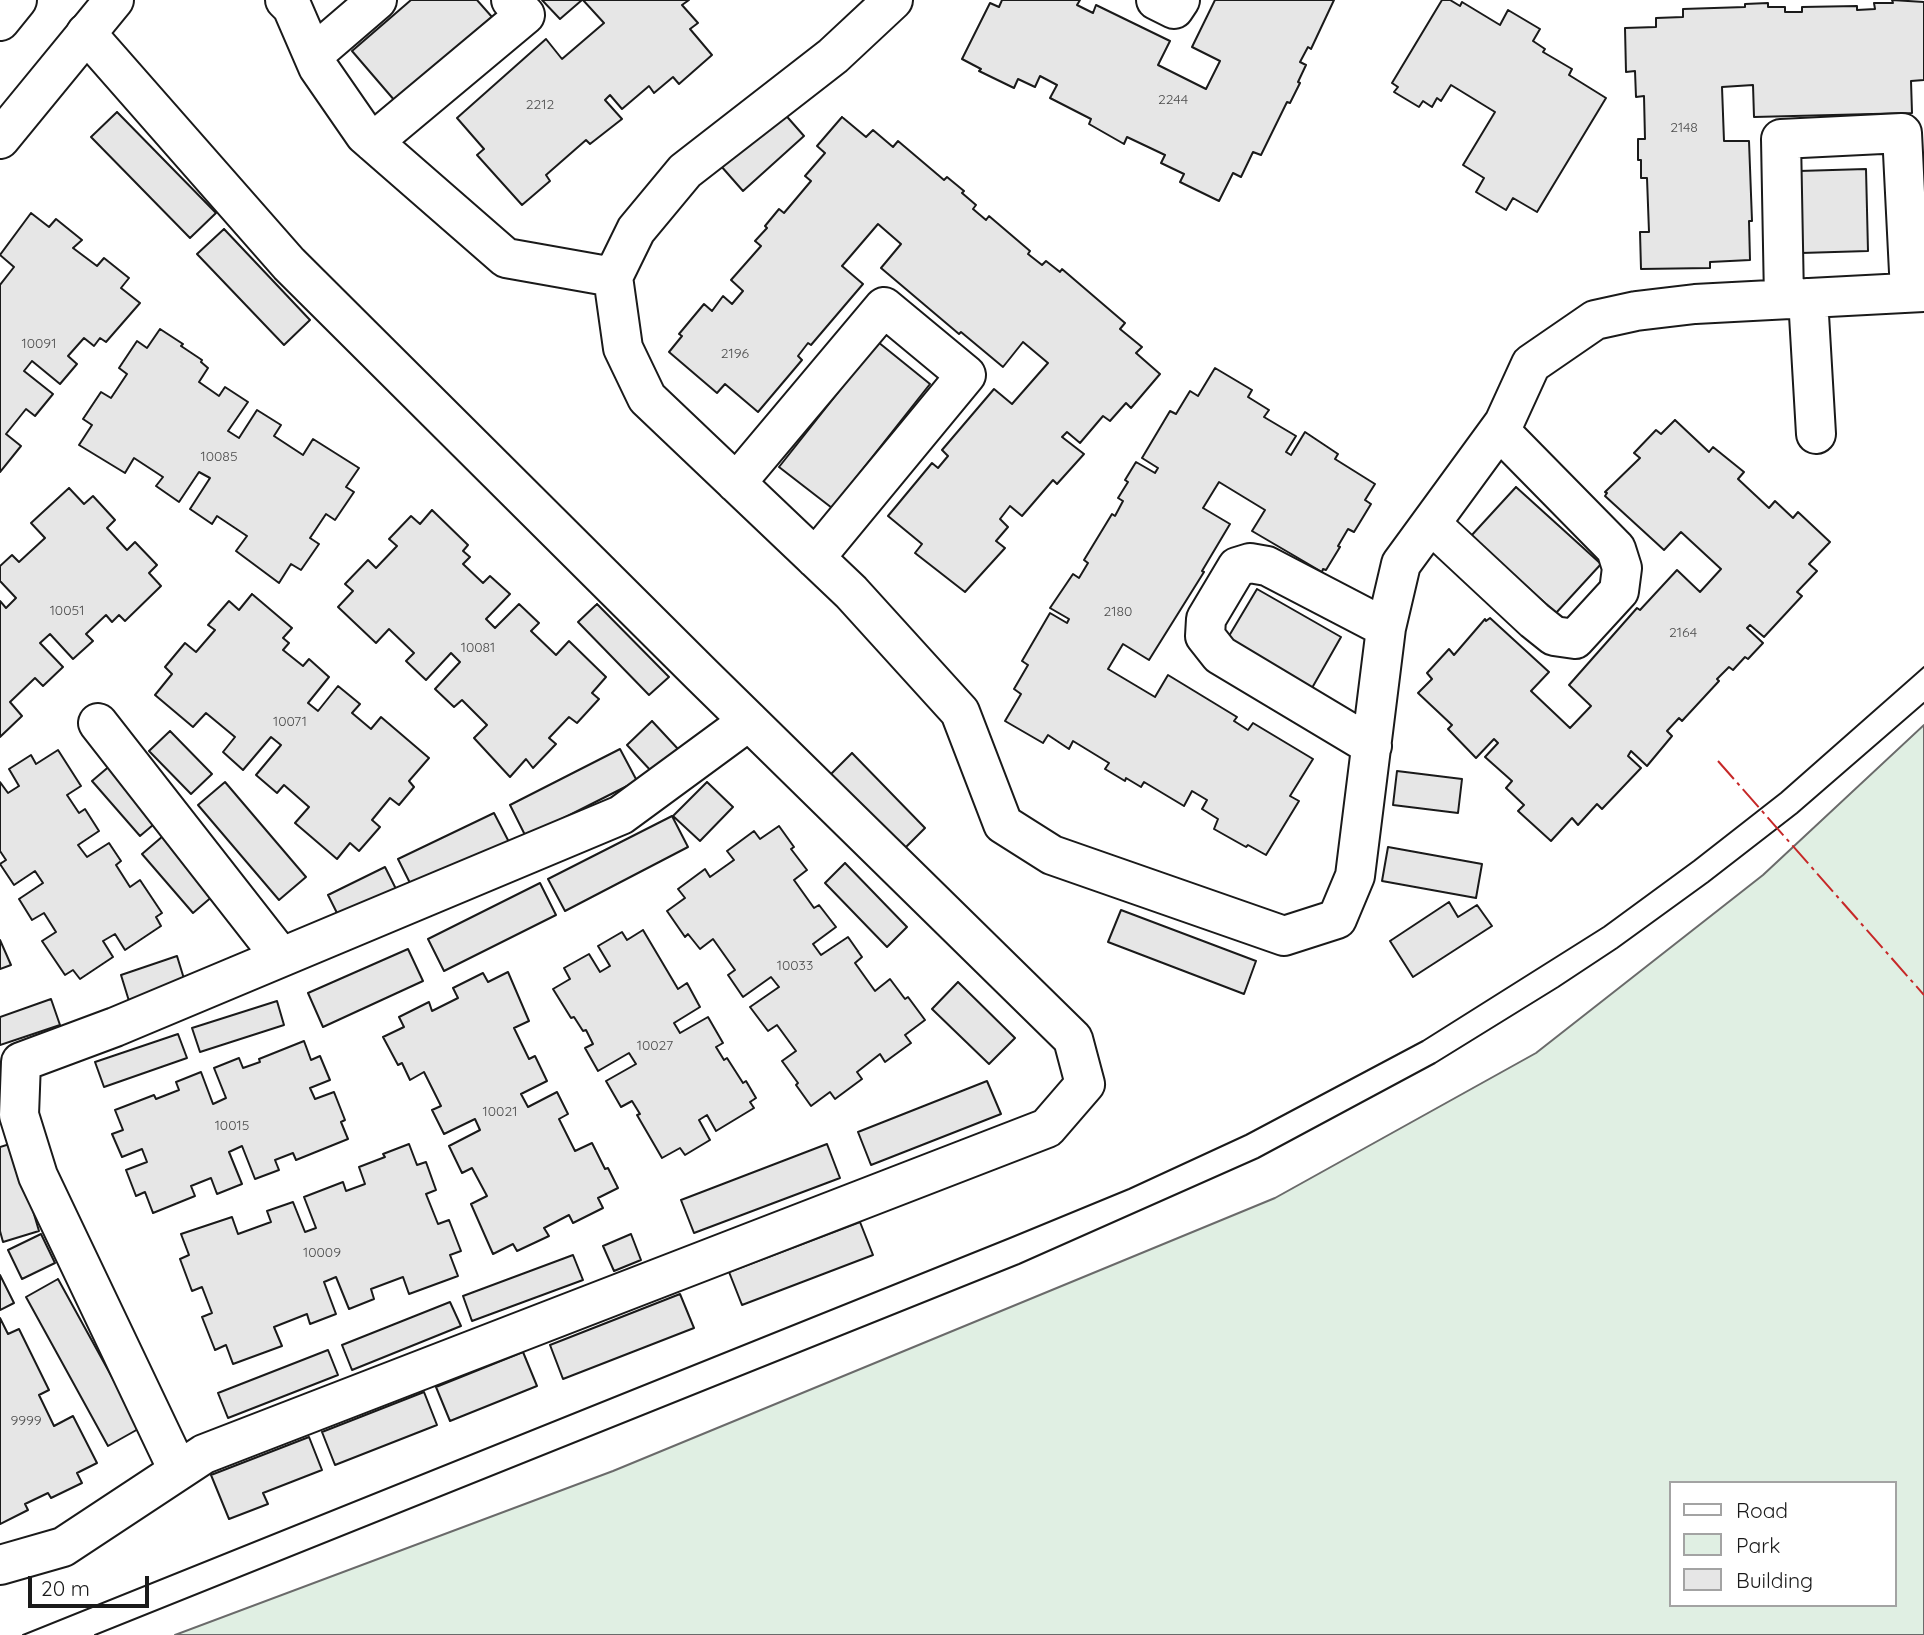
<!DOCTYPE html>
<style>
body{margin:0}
#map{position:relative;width:1924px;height:1635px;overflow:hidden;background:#fff;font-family:Quicksand,sans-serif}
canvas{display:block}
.legend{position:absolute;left:1669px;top:1481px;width:228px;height:126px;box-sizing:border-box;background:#fff;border:2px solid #a3a3a3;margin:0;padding:9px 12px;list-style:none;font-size:21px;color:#1a1a1a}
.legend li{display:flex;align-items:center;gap:14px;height:35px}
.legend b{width:35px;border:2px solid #a3a3a3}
.scale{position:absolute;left:28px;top:1576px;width:121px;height:32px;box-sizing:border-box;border:4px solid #1a1a1a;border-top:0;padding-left:9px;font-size:21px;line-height:24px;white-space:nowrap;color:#1a1a1a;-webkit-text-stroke:5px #fff;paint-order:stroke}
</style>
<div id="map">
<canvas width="1924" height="1635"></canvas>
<ul class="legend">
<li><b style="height:9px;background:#fff"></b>Road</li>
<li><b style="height:19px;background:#e0efe3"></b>Park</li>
<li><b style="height:19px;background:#e6e6e6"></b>Building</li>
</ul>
<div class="scale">20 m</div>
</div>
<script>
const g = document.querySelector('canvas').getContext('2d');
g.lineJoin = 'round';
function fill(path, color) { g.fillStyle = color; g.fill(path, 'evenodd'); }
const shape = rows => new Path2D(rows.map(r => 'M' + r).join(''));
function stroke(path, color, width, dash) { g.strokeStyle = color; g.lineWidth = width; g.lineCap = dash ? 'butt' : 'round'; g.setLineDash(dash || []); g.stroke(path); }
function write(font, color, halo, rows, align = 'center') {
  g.font = font + ' Quicksand,sans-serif'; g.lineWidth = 5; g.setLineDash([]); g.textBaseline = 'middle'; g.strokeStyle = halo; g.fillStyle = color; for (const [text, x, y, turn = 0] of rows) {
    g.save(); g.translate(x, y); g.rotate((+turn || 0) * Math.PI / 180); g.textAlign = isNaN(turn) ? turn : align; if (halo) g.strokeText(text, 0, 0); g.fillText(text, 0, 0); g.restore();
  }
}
const green = shape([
 [1924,725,1924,1635,175,1635,613,1471,1275,1198,1536,1053,1763,875,1924,725],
 [1670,1483,1894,1483,1894,1605,1670,1605,1670,1483]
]);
const building = shape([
 [411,0,477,0,492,17,395,101,352,51,411,0],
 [542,0,582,0,560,19,542,0],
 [583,0,689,0,682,5,698,23,690,29,712,55,679,84,673,77,654,93,649,86,622,109,610,95,605,100,622,119,590,144,586,140,546,175,550,181,522,205,477,155,484,149,457,118,546,39,562,59,604,23,583,0],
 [1002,0,1080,0,1077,5,1093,13,1096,5,1170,41,1158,65,1206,89,1220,61,1192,47,1215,0,1334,0,1311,49,1308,47,1300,62,1306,65,1298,82,1300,83,1290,103,1287,102,1261,155,1253,152,1241,177,1233,173,1219,201,1180,182,1184,174,1161,163,1165,155,1127,137,1124,144,1089,124,1091,119,1050,98,1057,85,1040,76,1035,87,1018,79,1014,88,979,71,981,69,962,59,990,3,999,7,1002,0],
 [1442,0,1450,0,1460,6,1462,2,1500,25,1508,10,1540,29,1533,41,1545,49,1543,52,1572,69,1569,75,1606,98,1537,212,1513,198,1506,210,1476,192,1484,178,1463,165,1495,112,1451,85,1441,101,1437,98,1432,107,1423,101,1419,107,1394,92,1398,87,1392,83,1442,0],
 [1892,0,1924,2,1924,80,1911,81,1912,113,1754,117,1753,85,1722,87,1724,141,1749,141,1752,221,1749,221,1750,260,1710,262,1710,268,1641,269,1640,232,1649,232,1647,178,1641,178,1641,160,1638,160,1638,139,1645,139,1644,96,1636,97,1635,71,1626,72,1625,28,1656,27,1656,18,1683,17,1683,9,1745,7,1745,4,1768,3,1768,7,1785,7,1785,12,1802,12,1802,7,1857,6,1857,10,1875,9,1874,3,1893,3,1892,0],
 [782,111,804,136,743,191,721,166,782,111],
 [117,112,216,213,190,238,91,137,117,112],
 [842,117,866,137,873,130,893,147,898,141,944,180,947,177,964,191,962,193,976,205,973,209,986,220,989,216,1030,251,1028,254,1042,265,1046,261,1060,272,1062,269,1125,323,1120,329,1142,347,1136,353,1160,374,1131,408,1126,403,1110,421,1103,416,1080,443,1067,432,1062,437,1084,454,1057,484,1053,480,1022,516,1010,506,1000,519,1008,527,996,541,1005,548,965,592,915,553,922,544,888,516,932,463,938,468,948,456,942,450,994,389,1012,404,1048,363,1023,342,1003,367,961,332,959,334,881,268,901,244,878,224,842,266,863,284,811,345,808,343,798,356,802,360,758,412,725,384,717,393,669,352,682,336,679,334,704,304,712,311,723,296,732,304,743,291,731,280,761,246,755,241,767,228,765,226,779,209,784,213,811,181,805,176,825,153,817,146,842,117],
 [1866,169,1868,251,1801,253,1799,171,1866,169],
 [31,213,49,227,56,219,82,240,73,248,97,266,104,258,129,278,121,288,140,303,106,342,100,338,94,346,84,338,68,356,77,364,60,384,32,361,24,371,53,394,35,416,26,409,6,434,21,446,0,472,0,285,14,267,0,255,31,213],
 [224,229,310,320,284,345,197,254,224,229],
 [160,329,183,344,181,346,202,360,201,362,208,368,199,382,219,396,225,387,248,402,228,431,239,438,257,410,281,425,274,436,303,455,313,439,359,468,346,487,354,492,335,520,326,514,310,538,319,544,301,570,291,564,279,583,236,551,247,536,217,516,212,524,190,509,210,478,199,472,179,502,156,486,163,477,134,458,125,473,79,445,92,425,83,419,101,392,111,398,127,374,119,368,137,341,147,348,160,329],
 [878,342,930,384,832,508,779,467,878,342],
 [1215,368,1252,390,1248,397,1269,410,1264,417,1296,436,1286,452,1291,455,1305,432,1338,454,1335,459,1375,484,1365,500,1371,504,1354,532,1348,529,1338,546,1340,547,1326,570,1323,569,1322,572,1252,531,1265,510,1219,482,1203,508,1230,524,1202,571,1204,572,1149,660,1123,644,1108,669,1155,697,1168,675,1237,717,1234,721,1248,730,1253,723,1313,759,1290,796,1299,801,1266,855,1248,845,1246,847,1214,829,1218,819,1202,809,1207,800,1192,791,1184,806,1144,782,1141,787,1126,778,1125,781,1105,769,1109,763,1073,741,1069,749,1048,735,1043,743,1005,721,1021,694,1014,689,1028,665,1022,661,1050,613,1067,623,1069,619,1050,608,1073,574,1079,578,1088,563,1084,560,1112,514,1115,516,1123,501,1118,498,1128,482,1125,480,1136,462,1155,473,1158,468,1142,458,1170,411,1176,414,1190,391,1198,396,1215,368],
 [1675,420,1709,452,1713,447,1744,472,1738,479,1769,508,1775,501,1793,518,1798,512,1830,542,1809,564,1817,571,1797,592,1802,596,1764,637,1750,625,1747,628,1763,643,1748,659,1745,657,1733,670,1729,667,1717,679,1719,681,1682,721,1679,718,1667,731,1672,736,1647,766,1631,751,1628,756,1641,768,1602,809,1597,804,1578,825,1572,818,1551,841,1518,811,1524,805,1506,788,1512,781,1485,757,1498,743,1494,739,1476,758,1448,729,1452,725,1418,693,1432,679,1427,673,1449,649,1454,655,1485,619,1486,621,1490,618,1549,672,1531,691,1570,728,1591,706,1569,685,1637,608,1640,610,1677,570,1700,592,1721,569,1681,532,1664,550,1605,496,1607,493,1605,492,1640,458,1634,453,1656,430,1661,434,1675,420],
 [1516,487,1601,564,1556,613,1471,536,1516,487],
 [69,488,84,504,93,496,115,520,107,528,127,550,135,542,157,565,149,573,161,586,125,621,119,615,112,622,106,615,86,634,93,641,73,659,50,634,40,643,63,667,43,686,35,678,10,702,22,716,0,737,0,601,6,608,16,598,0,581,0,566,12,555,19,562,45,538,31,523,69,488],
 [432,510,468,545,463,551,470,557,463,564,483,583,490,576,510,594,486,619,495,628,519,604,539,623,531,631,556,655,569,641,606,677,592,693,599,699,577,723,569,717,549,738,556,744,533,768,526,759,510,777,474,738,487,725,462,700,454,707,435,689,460,662,451,653,426,680,406,661,414,653,389,629,376,643,338,607,353,591,345,584,368,560,376,568,397,546,389,539,411,516,420,524,432,510],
 [1257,589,1341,637,1308,695,1223,646,1257,589],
 [252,594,292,628,283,638,289,643,283,650,303,666,309,659,329,677,308,703,318,711,338,686,360,704,352,713,371,729,381,717,429,758,409,781,414,787,399,805,390,798,372,820,380,827,359,851,350,843,337,859,295,823,309,807,284,785,277,793,256,775,281,745,271,737,243,770,223,752,235,737,206,713,193,727,155,695,172,674,165,667,185,643,196,652,215,630,208,625,229,601,239,610,252,594],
 [597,604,669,677,649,695,578,622,597,604],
 [652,721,678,749,652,772,627,745,652,721],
 [170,731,212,774,191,794,149,751,170,731],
 [620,749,637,781,526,837,510,805,620,749],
 [58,750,81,786,67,795,79,813,85,809,99,831,78,845,87,857,109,843,121,861,116,865,130,887,140,880,162,913,156,917,161,926,125,950,115,934,103,941,113,957,80,979,73,970,65,975,42,941,56,932,44,913,32,920,19,899,43,883,35,871,14,885,0,864,6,860,0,851,0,782,8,793,19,786,9,769,31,755,36,764,58,750],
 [852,753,925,828,899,854,826,779,852,753],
 [112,764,160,819,140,836,92,781,112,764],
 [1397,771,1462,779,1458,813,1393,805,1397,771],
 [225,782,306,877,279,900,198,805,225,782],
 [707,782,733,807,700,841,673,816,707,782],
 [494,813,510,844,414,891,398,859,494,813],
 [672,816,688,847,565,911,548,879,672,816],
 [779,826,794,847,791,849,807,870,794,880,814,908,819,905,836,927,813,944,821,955,848,937,862,957,855,963,875,991,890,979,905,999,908,997,925,1020,905,1035,911,1043,885,1062,880,1054,857,1072,862,1079,835,1099,830,1092,811,1106,796,1085,798,1083,782,1061,796,1051,777,1025,768,1031,750,1007,779,987,771,977,743,997,728,975,735,970,713,939,700,949,688,934,685,937,667,911,685,898,678,889,705,869,710,877,734,860,727,851,754,831,760,839,779,826],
 [170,830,221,889,193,913,142,854,170,830],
 [1388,847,1482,864,1476,898,1382,881,1388,847],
 [845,863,907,927,887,947,825,883,845,863],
 [385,867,401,899,344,927,328,895,385,867],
 [540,883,556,915,444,971,428,939,540,883],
 [1449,902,1458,917,1477,905,1492,926,1413,977,1390,941,1449,902],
 [1121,910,1256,961,1244,994,1108,942,1121,910],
 [643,930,678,989,687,983,700,1007,674,1023,680,1033,708,1017,723,1043,716,1047,724,1060,727,1058,743,1083,746,1081,756,1098,750,1102,754,1108,716,1131,707,1115,699,1120,710,1140,685,1155,680,1148,662,1158,637,1115,640,1114,632,1101,621,1107,606,1081,636,1064,629,1053,598,1071,585,1048,593,1044,586,1030,583,1031,574,1017,571,1018,553,989,570,979,564,968,589,954,600,972,610,966,598,946,622,932,627,940,643,930],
 [0,940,11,965,0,969,0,940],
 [408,949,423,981,323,1027,308,993,408,949],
 [177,956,185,982,129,1001,121,975,177,956],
 [508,972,529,1021,514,1028,529,1059,535,1056,547,1081,521,1094,528,1107,557,1092,568,1114,559,1119,575,1151,592,1143,605,1169,608,1168,618,1188,598,1198,603,1208,573,1223,569,1215,544,1228,549,1236,517,1251,513,1244,493,1254,471,1204,487,1196,472,1168,462,1173,449,1146,480,1130,475,1119,444,1134,432,1110,441,1106,424,1072,410,1080,402,1063,398,1065,383,1037,404,1027,399,1017,429,1002,432,1011,458,998,453,988,483,973,488,982,508,972],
 [958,982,1015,1038,989,1064,932,1009,958,982],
 [51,999,60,1025,0,1045,0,1017,51,999],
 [277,1001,284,1025,200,1052,192,1028,277,1001],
 [178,1034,187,1058,104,1087,95,1062,178,1034],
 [304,1041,311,1060,320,1056,330,1080,310,1088,315,1099,334,1092,345,1120,341,1122,348,1139,296,1160,293,1153,275,1160,279,1170,255,1179,242,1146,229,1152,242,1184,217,1194,211,1178,191,1186,195,1196,153,1213,145,1192,136,1196,126,1170,147,1162,142,1149,122,1157,112,1134,123,1130,115,1110,154,1095,156,1099,179,1090,176,1082,201,1072,213,1104,226,1098,214,1068,239,1058,243,1068,260,1062,259,1059,304,1041],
 [987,1081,1001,1114,871,1165,858,1132,987,1081],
 [13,1143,39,1231,3,1242,0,1231,0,1147,13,1143],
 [409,1144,417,1165,426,1162,436,1190,426,1194,438,1224,449,1220,461,1251,450,1255,458,1276,409,1294,403,1277,371,1289,374,1299,349,1309,336,1277,324,1282,336,1314,310,1324,307,1314,274,1327,282,1346,233,1364,226,1345,215,1350,202,1317,212,1313,202,1287,192,1291,180,1259,189,1255,181,1234,232,1217,238,1234,271,1222,267,1211,293,1202,305,1232,316,1228,304,1197,343,1182,346,1191,365,1184,359,1167,385,1157,383,1154,409,1144],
 [827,1144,840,1178,694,1233,681,1200,827,1144],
 [860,1222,873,1255,742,1305,729,1272,860,1222],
 [41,1234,55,1263,22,1279,8,1250,41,1234],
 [631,1234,641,1260,614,1271,603,1246,631,1234],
 [573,1255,583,1280,472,1321,463,1296,573,1255],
 [0,1275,14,1303,0,1310,0,1275],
 [58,1279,140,1428,108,1446,26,1297,58,1279],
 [680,1294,694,1328,563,1379,550,1345,680,1294],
 [450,1302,461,1326,352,1370,342,1345,450,1302],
 [0,1318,8,1334,19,1329,49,1390,39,1395,54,1426,73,1416,97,1463,77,1473,82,1483,51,1498,48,1493,25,1504,28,1510,0,1524,0,1318],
 [328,1350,338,1375,228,1418,218,1393,328,1350],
 [523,1352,537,1386,450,1421,436,1387,523,1352],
 [424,1392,437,1425,335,1465,322,1432,424,1392],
 [309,1437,322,1470,263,1493,268,1504,229,1519,211,1475,309,1437]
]);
const minor = shape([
 [285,0,292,7,318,67,365,135,506,258,613,277,623,348,647,398,851,592,960,712,1003,824,1052,855,1284,936,1337,919,1355,876,1386,628,1401,564,1504,423,1531,364,1595,320,1636,311,1695,304,1924,292],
 [1156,0,1174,9,1180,0],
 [313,55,377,0],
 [373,142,525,15,511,0],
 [613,277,636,230,685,171,833,56,893,0],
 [1808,298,1816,434],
 [1784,299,1781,139,1902,133,1910,292],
 [736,483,884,307,966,375,815,558],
 [1431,524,1534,620,1554,636,1575,639,1619,591,1622,568,1616,549,1499,430],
 [98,723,281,957],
 [1372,746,1220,655,1205,636,1206,619,1237,567,1250,563,1267,566,1386,628],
 [178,1470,38,1176,19,1115,21,1062,115,1027,621,815,749,721],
 [0,1565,63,1547,204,1454,1047,1128,1085,1084,1073,1039,701,674,289,264,86,33]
]);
const major = shape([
 [0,21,17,0],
 [0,139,114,0]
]);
const tram = shape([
 [23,1635,1010,1238,1129,1189,1246,1135,1423,1041,1604,927,1694,861,1781,793,1924,667],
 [95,1635,1019,1264,1258,1158,1435,1063,1558,987,1617,948,1708,882,1797,813,1924,703]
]);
const power = shape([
 [1718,761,1924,995]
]);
const numberNames = [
 ["2244",1173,100],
 ["2212",540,105],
 ["2148",1684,128],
 ["10091",39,344],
 ["2196",735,354],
 ["10085",219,457],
 ["10051",67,611],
 ["2180",1118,612],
 ["2164",1683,633],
 ["10081",478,648],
 ["10071",290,722],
 ["10033",795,966],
 ["10027",655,1046],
 ["10021",500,1112],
 ["10015",232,1126],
 ["10009",322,1253],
 ["9999",26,1421]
];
fill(green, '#e0efe3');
stroke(green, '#6a6a6a', 2);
fill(building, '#e6e6e6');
stroke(building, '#1a1a1a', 2);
stroke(minor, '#1a1a1a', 42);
stroke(major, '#1a1a1a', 42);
stroke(minor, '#fff', 38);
stroke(major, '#fff', 38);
stroke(tram, '#1a1a1a', 2);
stroke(power, '#c62828', 2, [24, 5, 3.5, 5]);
write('14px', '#4d4d4d', null, numberNames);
</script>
